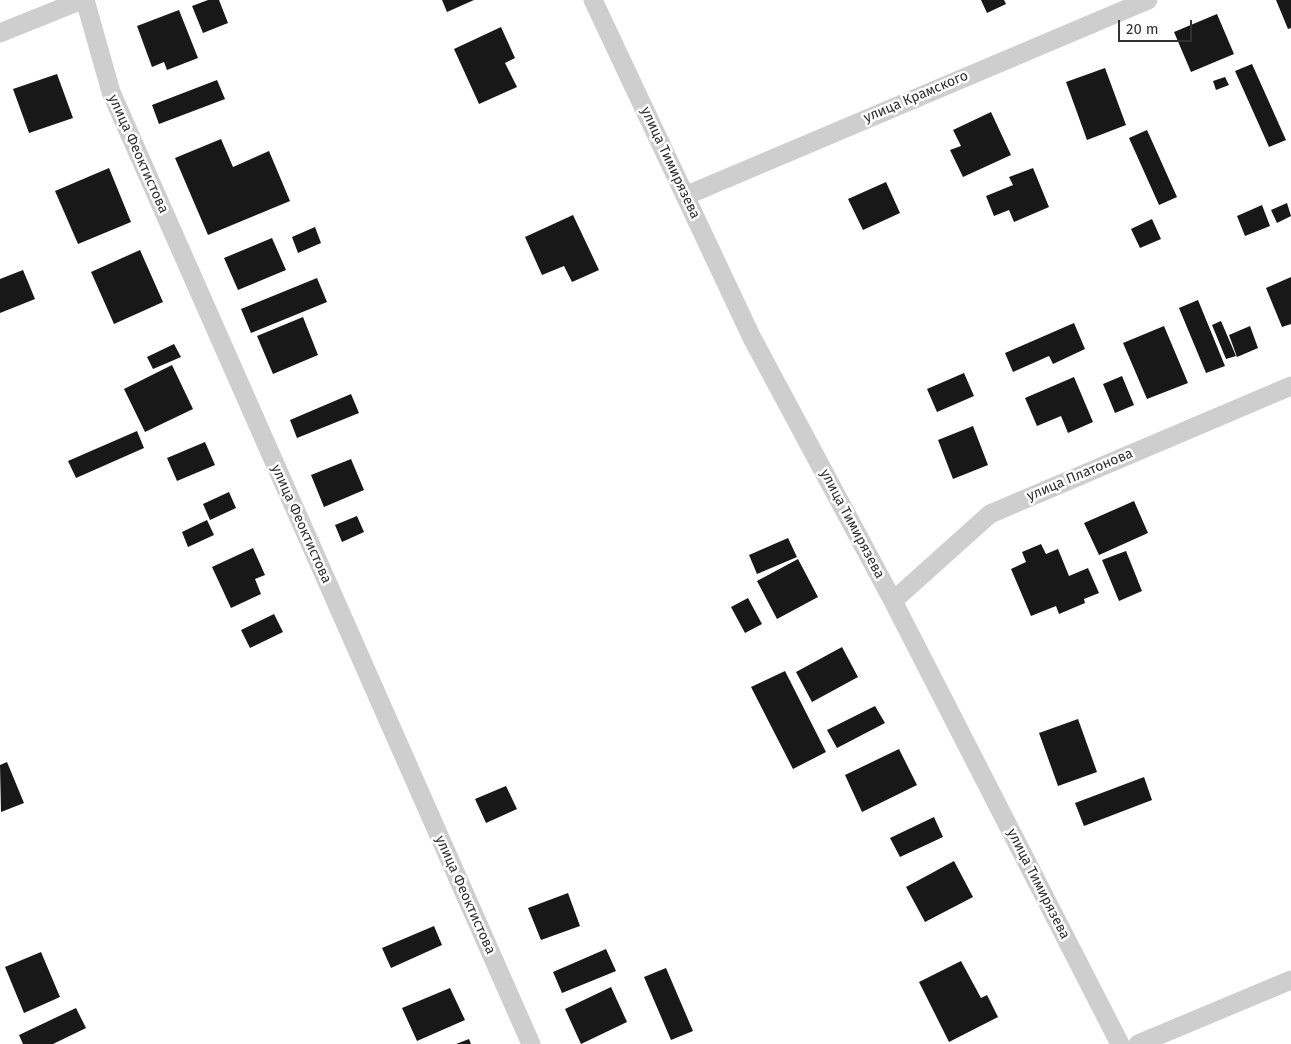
<!DOCTYPE html>
<meta charset="utf-8">
<style>
body{margin:0}
#map{position:relative;width:1291px;height:1044px;overflow:hidden;background:#fff;font-family:"Fira Sans",sans-serif}
canvas{display:block}
.scale{position:absolute;left:1118px;top:20px;width:74px;height:22px;box-sizing:border-box;border:2px solid #313131;border-top:0;padding-left:6px;font-size:15px;line-height:18px;white-space:nowrap;color:#313131;-webkit-text-stroke:4px #fff;paint-order:stroke}
</style>
<div id="map">
<canvas width="1291" height="1044"></canvas>
<div class="scale">20 m</div>
</div>
<script>
const g = document.querySelector('canvas').getContext('2d');
g.lineJoin = 'round';
function fill(path, color) { g.fillStyle = color; g.fill(path, 'evenodd'); }
const shape = rows => new Path2D(rows.map(r => 'M' + r).join(''));
function stroke(path, color, width, dash) { g.strokeStyle = color; g.lineWidth = width; g.lineCap = dash ? 'butt' : 'round'; g.setLineDash(dash || []); g.stroke(path); }
function write(font, color, halo, rows, align = 'center') {
  g.font = font + ' "Fira Sans",sans-serif'; g.lineWidth = 5; g.setLineDash([]); g.textBaseline = 'middle'; g.strokeStyle = halo; g.fillStyle = color; for (const [text, x, y, turn = 0] of rows) {
    g.save(); g.translate(x, y); g.rotate((+turn || 0) * Math.PI / 180); g.textAlign = isNaN(turn) ? turn : align; if (halo) g.strokeText(text, 0, 0); g.fillText(text, 0, 0); g.restore();
  }
}
const building = shape([
 [208,0,219,0,228,23,203,33,192,6],
 [442,0,474,0,447,12],
 [981,0,1004,0,1006,4,987,13],
 [1276,0,1291,0,1291,28,1288,29],
 [179,10,198,58,167,70,164,62,152,67,137,26],
 [1217,14,1234,54,1191,72,1174,32],
 [501,27,515,58,505,63,517,87,479,104,454,49],
 [1252,64,1286,140,1269,147,1235,71],
 [1105,68,1126,125,1087,140,1066,82],
 [57,74,73,118,29,133,13,89],
 [1225,77,1229,85,1216,90,1213,81],
 [217,80,225,99,159,124,152,105],
 [991,112,1011,155,963,177,950,150,961,146,953,130],
 [1147,130,1177,197,1159,205,1129,138],
 [221,139,233,167,269,151,290,201,208,235,175,158],
 [109,168,131,222,78,244,55,191],
 [1033,168,1049,207,1014,222,1009,210,994,216,986,196,1013,185,1009,177],
 [886,182,900,213,863,230,848,199],
 [1287,203,1291,216,1277,223,1271,210],
 [1262,205,1270,226,1245,236,1237,216],
 [573,215,599,270,572,282,564,266,542,275,525,237],
 [1152,219,1161,239,1140,248,1131,229],
 [315,227,321,243,298,253,292,237],
 [272,238,286,270,238,290,224,258],
 [140,250,163,302,114,324,91,272],
 [23,270,35,299,0,313,0,279],
 [1291,277,1291,324,1282,327,1266,288],
 [317,278,327,302,251,333,241,309],
 [1198,300,1225,366,1206,373,1179,308],
 [303,317,318,355,273,374,257,336],
 [1221,321,1236,356,1226,359,1212,325],
 [1074,323,1085,349,1053,364,1049,356,1013,372,1005,353],
 [1164,326,1188,383,1147,399,1123,343],
 [1250,326,1258,348,1237,357,1229,335],
 [174,344,181,357,153,369,147,357],
 [172,365,193,409,145,432,124,389],
 [964,373,974,396,937,412,927,389],
 [1122,376,1134,405,1115,413,1103,384],
 [1074,377,1093,422,1068,433,1061,416,1037,426,1025,398],
 [351,394,359,413,297,438,290,420],
 [973,426,988,465,953,479,938,440],
 [137,431,144,448,76,478,68,461],
 [205,442,215,465,177,481,167,458],
 [351,459,364,490,324,507,311,475],
 [229,492,236,508,210,520,203,504],
 [1134,501,1148,533,1099,555,1084,523],
 [357,516,364,532,342,542,335,525],
 [207,520,214,535,188,547,182,532],
 [788,538,797,557,757,574,749,555],
 [1041,544,1046,554,1058,549,1069,576,1088,568,1099,593,1084,599,1085,603,1059,614,1056,606,1031,616,1011,569,1026,562,1022,552],
 [253,548,265,575,255,579,261,594,231,608,212,567],
 [1126,551,1142,591,1119,601,1102,560],
 [798,559,818,597,777,619,757,581],
 [748,598,762,624,745,633,731,607],
 [274,614,283,632,250,648,241,630],
 [842,647,858,677,812,702,796,672],
 [785,671,826,752,793,769,751,687],
 [875,706,885,723,837,748,827,730],
 [1078,719,1097,772,1058,786,1039,733],
 [899,749,917,785,862,812,845,775],
 [7,762,24,803,1,812,0,765],
 [1144,777,1152,800,1084,826,1075,803],
 [506,786,517,809,486,823,475,799],
 [934,817,943,837,900,857,890,838],
 [954,861,973,897,925,922,906,887],
 [568,893,580,926,541,940,528,908],
 [434,926,442,945,391,968,382,948],
 [606,949,616,971,562,993,553,972],
 [41,952,60,997,24,1013,5,967],
 [961,961,981,998,987,995,998,1017,949,1042,919,982],
 [666,968,693,1031,671,1040,644,977],
 [611,987,627,1022,581,1044,565,1009],
 [450,988,465,1020,417,1041,402,1008],
 [76,1008,86,1028,53,1044,23,1044,19,1035],
 [469,1039,471,1044,456,1044]
]);
const minor = shape([
 [85,0,111,92,531,1044],
 [593,0,752,338,893,601,1120,1044],
 [0,33,82,0],
 [685,196,1148,0],
 [893,601,990,514,1291,386],
 [1138,1044,1291,980]
]);
const streetNames = [
 ["улица Крамского",916,97,-23],
 ["улица Феоктистова",138,154,66],
 ["улица Тимирязева",670,163,65],
 ["улица Платонова",1080,475,-23],
 ["улица Феоктистова",301,524,66],
 ["улица Тимирязева",852,524,62],
 ["улица Тимирязева",1038,884,63],
 ["улица Феоктистова",465,895,66]
];
fill(building, '#181818');
stroke(minor, '#cecece', 19);
write('14px', '#313131', '#fff', streetNames);
</script>
